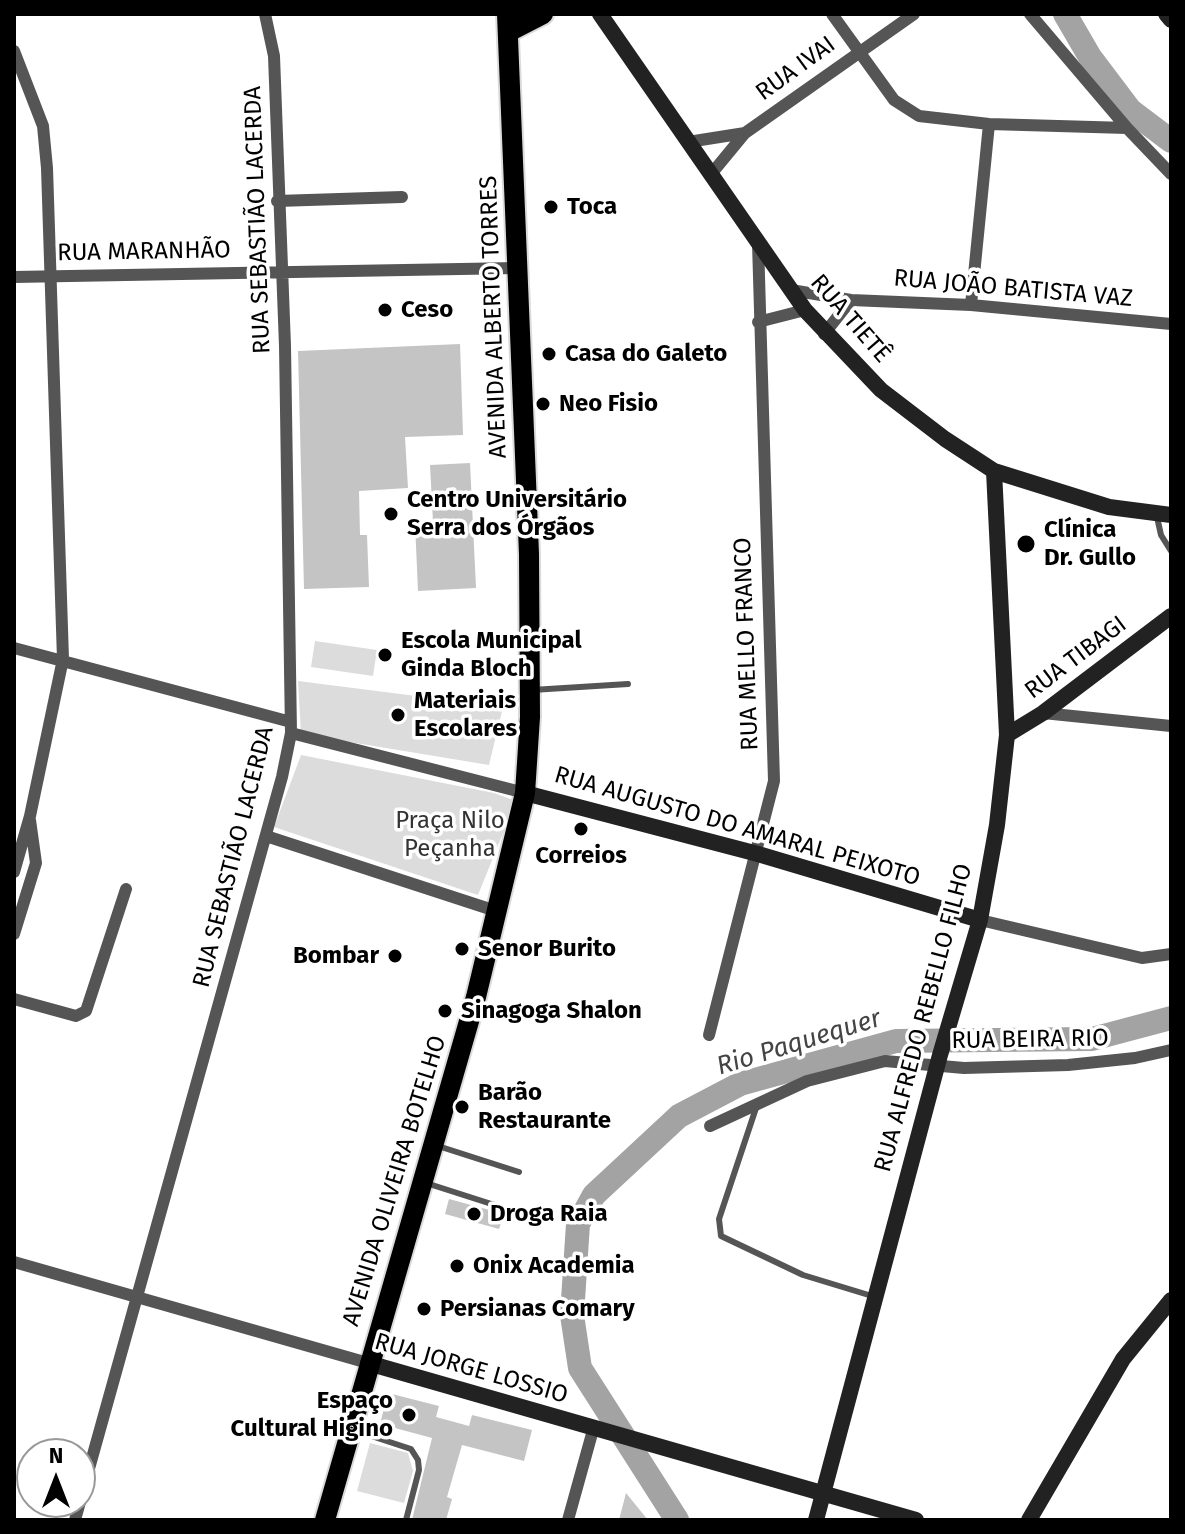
<!DOCTYPE html>
<meta charset="utf-8">
<style>
body{margin:0}
#map{position:relative;width:1185px;height:1534px;overflow:hidden;background:#fff;font-family:"Fira Sans",sans-serif}
canvas{display:block}
.frame{position:absolute;inset:0;border:16px solid #000;pointer-events:none}
.north{position:absolute;left:16px;top:1438px;width:80px;height:80px;box-sizing:border-box;background:#fff;border:2px solid #999;border-radius:50%;rotate:0deg;font-size:22px;font-weight:700;line-height:32px;text-align:center;color:#000}
.north::after{content:'';display:block;margin:auto;width:28px;height:36px;background:#000;clip-path:polygon(50% 0,100% 100%,50% 72%,0 100%)}
</style>
<div id="map">
<canvas width="1185" height="1534"></canvas>
<div class="frame"></div>
<div class="north">N</div>
</div>
<script>
const g = document.querySelector('canvas').getContext('2d');
g.lineJoin = 'round';
function fill(path, color) { g.fillStyle = color; g.fill(path, 'evenodd'); }
const shape = rows => new Path2D(rows.map(r => 'M' + r).join(''));
function stroke(path, color, width, dash) { g.strokeStyle = color; g.lineWidth = width; g.lineCap = dash ? 'butt' : 'round'; g.setLineDash(dash || []); g.stroke(path); }
function write(font, color, halo, rows, align = 'center') {
  g.font = font + ' "Fira Sans",sans-serif'; g.lineWidth = 7; g.setLineDash([]); g.textBaseline = 'middle'; g.strokeStyle = halo; g.fillStyle = color; for (const [text, x, y, turn = 0] of rows) {
    g.save(); g.translate(x, y); g.rotate((+turn || 0) * Math.PI / 180); g.textAlign = isNaN(turn) ? turn : align; if (halo) g.strokeText(text, 0, 0); g.fillText(text, 0, 0); g.restore();
  }
}
const green = shape([
 [315,641,377,650,373,676,311,667],
 [298,681,503,707,489,765,301,734],
 [301,755,494,793,516,801,478,895,274,827],
 [370,1443,408,1453,413,1471,404,1503,357,1491]
]);
const river = shape([
 [1065,14,1090,57,1130,110,1171,141],
 [677,1520,580,1368,572,1315,578,1224,594,1195,679,1116,740,1084,896,1041,1092,1039,1171,1018]
]);
const building = shape([
 [460,344,463,435,405,437,408,488,359,491,360,535,367,535,369,587,304,589,298,351],
 [470,463,476,588,418,591,415,523,433,522,430,465],
 [449,1199,504,1214,499,1229,445,1214],
 [388,1393,439,1406,436,1417,469,1426,472,1415,532,1430,524,1461,462,1445,447,1497,452,1499,446,1520,412,1520,432,1438,380,1424],
 [626,1493,648,1520,619,1520]
]);
const lane = shape([
 [1157,517,1161,535,1171,551],
 [532,690,628,684],
 [757,1105,719,1219,721,1236,803,1275,872,1296],
 [438,1146,519,1172],
 [426,1183,504,1208],
 [353,1430,411,1449,418,1460,419,1470,406,1520]
]);
const street = shape([
 [832,14,894,100,919,116,989,124,1127,128],
 [1030,14,1127,128,1171,174],
 [14,51,43,126,47,168,63,659,30,816,14,872],
 [688,142,745,133],
 [712,173,745,133,914,14],
 [277,201,402,197],
 [14,277,516,268],
 [791,290,851,300,971,305,1171,324],
 [971,305,989,124],
 [758,322,805,310],
 [824,334,851,300],
 [14,648,291,722],
 [1043,713,1171,726],
 [291,733,525,793],
 [266,836,499,912],
 [980,920,1142,958,1171,954],
 [14,934,36,863,30,820],
 [14,999,76,1016,86,1011,126,889],
 [709,1035,774,781,758,243],
 [710,1126,807,1081,885,1061,964,1068,1068,1065,1135,1058,1171,1050],
 [14,1262,368,1363],
 [80,1501,282,777,291,733,285,346,274,56,265,14],
 [75,1520,80,1502],
 [568,1520,593,1430]
]);
const secondary = shape([
 [600,14,805,310,881,390,945,439,994,471,1109,507,1171,515],
 [1166,14,1171,20],
 [1007,735,1043,713,1171,616],
 [525,793,758,854,980,920],
 [368,1363,916,1520],
 [816,1520,940,1055,980,920,997,825,1007,735,994,471],
 [1029,1520,1123,1359,1171,1300]
]);
const primary = shape([
 [510,31,543,14],
 [325,1520,476,997,525,793,530,717,529,554,507,14]
]);
const markers = [
 [551,207,8,"#000"],
 [385,310,8,"#000"],
 [549,354,8,"#000"],
 [543,404,8,"#000"],
 [391,514,8,"#000"],
 [1026,544,10,"#000"],
 [385,655,8,"#000"],
 [398,715,8,"#000"],
 [581,829,8,"#000"],
 [462,949,8,"#000"],
 [395,956,8,"#000"],
 [445,1011,8,"#000"],
 [462,1107,8,"#000"],
 [474,1214,8,"#000"],
 [457,1266,8,"#000"],
 [424,1309,8,"#000"],
 [409,1415,8,"#000"]
];
const streetNames = [
 ["RUA IVAI",796,69,-36],
 ["RUA SEBASTIÃO LACERDA",258,220,-92],
 ["RUA MARANHÃO",144,252,-1],
 ["RUA JOÃO BATISTA VAZ",1013,289,5],
 ["AVENIDA ALBERTO TORRES",494,317,-92],
 ["RUA TIETÊ",850,319,49],
 ["RUA MELLO FRANCO",747,644,-92],
 ["RUA TIBAGI",1076,658,-37],
 ["RUA AUGUSTO DO AMARAL PEIXOTO",737,827,16],
 ["RUA SEBASTIÃO LACERDA",234,857,-76],
 ["RUA ALFREDO REBELLO FILHO",924,1018,-75],
 ["RUA BEIRA RIO",1030,1040,-1],
 ["AVENIDA OLIVEIRA BOTELHO",395,1181,-73],
 ["RUA JORGE LOSSIO",471,1369,16]
];
const poiNames = [
 ["Toca",567,207],
 ["Ceso",401,310],
 ["Casa do Galeto",565,354],
 ["Neo Fisio",559,404],
 ["Centro Universitário",407,500],
 ["Serra dos Órgãos",407,528],
 ["Clínica",1044,530],
 ["Dr. Gullo",1044,558],
 ["Escola Municipal",401,641],
 ["Ginda Bloch",401,669],
 ["Materiais",414,701],
 ["Escolares",414,729],
 ["Correios",581,856,"center"],
 ["Senor Burito",478,949],
 ["Bombar",379,956,"right"],
 ["Sinagoga Shalon",461,1011],
 ["Barão",478,1093],
 ["Restaurante",478,1121],
 ["Droga Raia",490,1214],
 ["Onix Academia",473,1266],
 ["Persianas Comary",440,1309],
 ["Espaço",393,1401,"right"],
 ["Cultural Higino",393,1429,"right"]
];
const parkNames = [
 ["Praça Nilo",450,821],
 ["Peçanha",450,849]
];
const waterNames = [
 ["Rio Paquequer",799,1043,-17]
];
fill(green, '#dcdcdc');
stroke(river, '#a3a3a3', 24);
fill(building, '#c4c4c4');
stroke(primary, '#dbdbdb', 24);
stroke(lane, '#555', 6);
stroke(street, '#555', 12);
stroke(secondary, '#222', 16);
stroke(primary, '#000', 20);
for (const [x, y, r, color] of markers) { const dot = new Path2D(); dot.arc(x, y, r, 0, 2 * Math.PI); g.fillStyle = color; g.fill(dot); stroke(dot, '#fff', 3); }
write('24px', '#000', '#fff', streetNames);
write('bold 24px', '#000', '#fff', poiNames, 'left');
write('24px', '#333', '#fff', parkNames);
write('italic 26px', '#444', '#fff', waterNames);
</script>
